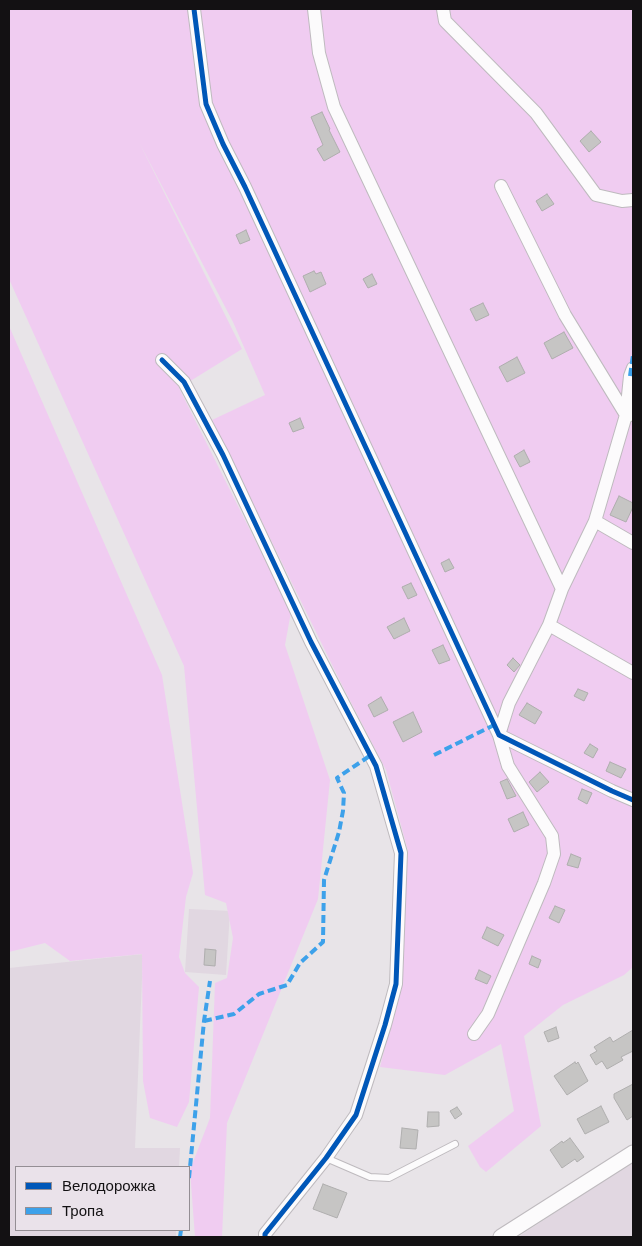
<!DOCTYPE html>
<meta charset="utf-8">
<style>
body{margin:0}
#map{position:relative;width:642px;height:1246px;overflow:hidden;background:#e8e4e8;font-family:Arial,sans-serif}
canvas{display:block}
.frame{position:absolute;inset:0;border:10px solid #131113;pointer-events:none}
.legend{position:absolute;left:15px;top:1166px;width:175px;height:65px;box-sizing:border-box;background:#eae2ea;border:1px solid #948e94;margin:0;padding:6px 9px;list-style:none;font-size:15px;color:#131113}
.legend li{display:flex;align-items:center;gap:10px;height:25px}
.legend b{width:25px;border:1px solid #948e94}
</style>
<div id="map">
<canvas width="642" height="1246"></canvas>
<div class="frame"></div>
<ul class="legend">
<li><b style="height:6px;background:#0057b8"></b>Велодорожка</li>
<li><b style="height:6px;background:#3da1ea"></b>Тропа</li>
</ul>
</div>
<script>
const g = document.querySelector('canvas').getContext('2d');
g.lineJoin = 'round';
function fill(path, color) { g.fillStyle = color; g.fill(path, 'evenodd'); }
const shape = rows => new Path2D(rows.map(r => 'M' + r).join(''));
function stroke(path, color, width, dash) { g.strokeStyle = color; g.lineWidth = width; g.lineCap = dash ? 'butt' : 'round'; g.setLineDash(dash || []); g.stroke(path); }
const built = shape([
 [189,909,230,911,226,975,185,972],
 [143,954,135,1148,180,1148,179,1167,16,1167,16,1230,176,1230,176,1237,9,1237,9,968],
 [633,1161,633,1237,518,1237]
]);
const green = shape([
 [9,9,633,9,633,967,624,975,563,1005,524,1036,541,1126,486,1172,480,1167,468,1146,514,1111,501,1044,445,1075,380,1067,398,996,408,851,386,770,341,683,212,420,265,395,233,322,139,142,242,349,179,388,291,612,285,645,330,780,318,899,227,1123,222,1237,195,1237,190,1170,210,1118,215,983,227,978,233,938,226,903,205,895,184,666,9,279],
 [9,326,162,675,193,873,186,897,179,957,185,973,199,987,189,1102,177,1127,150,1118,143,1081,142,954,70,961,45,943,9,952]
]);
const building = shape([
 [322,112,330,129,329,130,340,152,324,161,317,149,323,145,311,117,322,112],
 [591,131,601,142,589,152,580,141,591,131],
 [547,194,554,204,542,211,536,201,547,194],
 [246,230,250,240,240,244,236,235,246,230],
 [314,271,316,274,321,272,326,284,310,292,303,276,314,271],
 [372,274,377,284,368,288,363,279,372,274],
 [483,303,489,315,476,321,470,309,483,303],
 [564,332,573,348,552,359,544,343,564,332],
 [517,357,525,373,507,382,499,367,517,357],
 [300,418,304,428,293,432,289,423,300,418],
 [524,450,530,462,520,467,514,456,524,450],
 [619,496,633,503,633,507,626,522,610,515,619,496],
 [449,559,454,568,445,572,441,563,449,559],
 [411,583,417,595,408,599,402,587,411,583],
 [404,618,410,631,394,639,387,627,404,618],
 [443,645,450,660,439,664,432,650,443,645],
 [513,658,520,665,514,672,507,665,513,658],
 [578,689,588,693,584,701,574,696,578,689],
 [381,697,388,710,374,717,368,705,381,697],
 [527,703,542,712,535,724,519,715,527,703],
 [413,712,422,732,403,742,393,722,413,712],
 [590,744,598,749,593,758,584,753,590,744],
 [610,762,626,769,621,778,606,771,610,762],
 [540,772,549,782,537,792,529,782,540,772],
 [507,779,516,796,507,799,500,782,507,779],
 [582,789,592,793,587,804,578,799,582,789],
 [523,812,529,825,514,832,508,819,523,812],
 [571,854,581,858,578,868,567,865,571,854],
 [555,906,565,910,559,923,549,918,555,906],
 [487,927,504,935,498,946,482,938,487,927],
 [205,949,216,950,215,966,204,965,205,949],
 [532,956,541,960,538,968,529,964,532,956],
 [479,970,491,976,487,984,475,979,479,970],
 [556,1027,559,1038,548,1042,544,1032,556,1027],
 [633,1030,633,1051,621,1057,623,1060,607,1069,602,1061,596,1065,590,1055,597,1051,594,1047,610,1037,613,1042,633,1030],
 [575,1062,576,1064,578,1062,588,1081,567,1095,554,1076,575,1062],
 [633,1084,633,1116,627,1120,614,1098,614,1094,633,1084],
 [601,1106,609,1122,585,1134,577,1119,601,1106],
 [457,1107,462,1114,455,1119,450,1111,457,1107],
 [428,1112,439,1112,439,1126,427,1127,428,1112],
 [402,1128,418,1130,416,1149,400,1148,402,1128],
 [570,1138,584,1157,577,1162,575,1159,562,1168,550,1150,562,1141,563,1143,570,1138],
 [323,1184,347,1193,337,1218,313,1209,323,1184]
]);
const service = shape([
 [326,1158,370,1177,389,1178,455,1144]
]);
const minor = shape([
 [194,9,206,104,223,144,245,187,499,735,612,791,633,800],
 [314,9,319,53,334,107,562,589],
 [443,9,445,21,536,113,596,195,622,201,633,200],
 [162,360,184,382,223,455,311,642,376,766,401,853,396,984,385,1025,356,1115,326,1158,265,1234,265,1237],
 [628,416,626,415,630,376,633,368],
 [595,521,633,543],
 [549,625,633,673],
 [474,1034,488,1014,544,883,554,854,552,836,508,766,499,735,509,703,549,625,562,589,595,521,626,415,565,315,501,186]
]);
const tertiary = shape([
 [501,1237,633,1153]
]);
const quiet = shape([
 [630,376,633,355],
 [434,755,494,725],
 [204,1021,234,1014,259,994,287,985,300,963,323,942,324,880,339,832,343,811,344,793,337,778,371,755],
 [189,1178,204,1021,210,981],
 [180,1237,181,1230]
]);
const cycleway = shape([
 [194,9,206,104,223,144,245,187,499,735,612,791,633,800],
 [162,360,184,382,223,455,311,642,376,766,401,853,396,984,385,1025,356,1115,326,1158,265,1234,265,1237]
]);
fill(built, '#e1d7e1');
fill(green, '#f0ccf1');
fill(building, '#c6c5c4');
stroke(building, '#afaeae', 1);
stroke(service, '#bebabe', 8);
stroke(minor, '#bebabe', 14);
stroke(tertiary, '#bebabe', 17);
stroke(service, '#fcfbfc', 6);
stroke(minor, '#fcfbfc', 12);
stroke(tertiary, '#fcfbfc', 15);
stroke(quiet, '#3da1ea', 4, [8, 4]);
stroke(cycleway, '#0057b8', 5);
</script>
